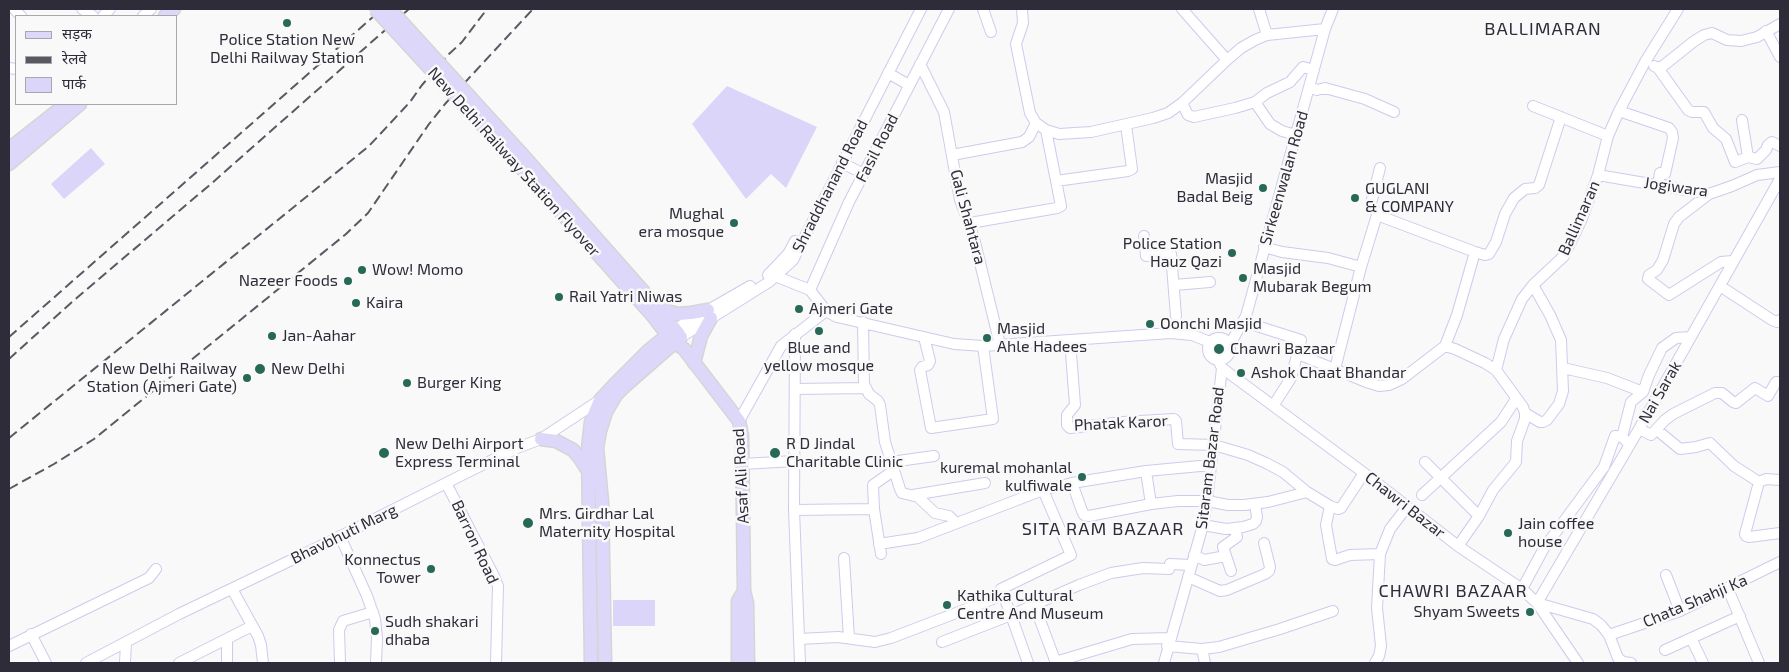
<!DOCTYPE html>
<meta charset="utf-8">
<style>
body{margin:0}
#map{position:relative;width:1789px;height:672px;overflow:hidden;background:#f9f9f9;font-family:"Exo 2","Noto Sans Devanagari",sans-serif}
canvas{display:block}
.frame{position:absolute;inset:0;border:10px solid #2e2c39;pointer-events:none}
.legend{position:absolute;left:15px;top:15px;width:162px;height:90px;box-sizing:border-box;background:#f9f9f9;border:1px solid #a8a7ac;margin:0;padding:6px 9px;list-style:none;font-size:15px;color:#2e2c39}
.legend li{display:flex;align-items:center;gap:10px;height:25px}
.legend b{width:25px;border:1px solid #a8a7ac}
</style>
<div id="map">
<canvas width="1789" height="672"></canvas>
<div class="frame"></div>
<ul class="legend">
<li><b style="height:6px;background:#ddd8f9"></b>सड़क</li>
<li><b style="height:6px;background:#5a5963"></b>रेलवे</li>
<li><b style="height:14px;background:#dad5f9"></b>पार्क</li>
</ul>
</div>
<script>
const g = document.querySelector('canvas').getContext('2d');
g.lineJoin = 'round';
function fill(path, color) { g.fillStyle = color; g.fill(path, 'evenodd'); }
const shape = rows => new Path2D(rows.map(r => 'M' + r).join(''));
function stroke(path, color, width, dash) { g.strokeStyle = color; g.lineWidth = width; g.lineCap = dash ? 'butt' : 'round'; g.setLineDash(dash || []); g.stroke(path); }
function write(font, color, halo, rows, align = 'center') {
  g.font = font + ' "Exo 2",sans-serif'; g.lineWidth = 5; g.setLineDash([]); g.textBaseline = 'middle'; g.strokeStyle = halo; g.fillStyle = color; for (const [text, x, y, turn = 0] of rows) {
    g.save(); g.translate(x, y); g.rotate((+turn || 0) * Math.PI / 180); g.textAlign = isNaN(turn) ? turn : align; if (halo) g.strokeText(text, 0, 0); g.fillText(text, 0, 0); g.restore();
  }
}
const green = shape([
 [727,86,817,127,786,188,771,174,746,199,692,124],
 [91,148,105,164,64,199,51,184],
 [613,600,655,600,655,626,613,626]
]);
const minorTunnel = shape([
 [1176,316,1176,328]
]);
const minor = shape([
 [14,9,21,16],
 [82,9,93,16],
 [983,9,991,32],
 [1022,9,1023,23,1016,44,1030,113,1036,123,1046,130,1059,134,1091,132,1153,118,1168,113,1182,103,1227,60,1241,48,1255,40,1267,35,1325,29],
 [1182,9,1227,60],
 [1259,9,1267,35],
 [103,16,110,9],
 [143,16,151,9],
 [1766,31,1780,57],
 [920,64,944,112,960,200,974,238,1000,345],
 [1654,66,1658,68,1663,66,1693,42,1704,35,1712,33,1727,40,1741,41,1757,37,1780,24],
 [9,68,16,69],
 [1658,68,1688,110,1692,112,1704,112,1713,128,1726,139,1735,162,1748,157,1757,159,1766,150,1768,145,1772,142,1780,146],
 [888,73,909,85],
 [1309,87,1317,90,1325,88,1365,99,1394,112],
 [1255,102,1270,124,1282,131,1296,135],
 [1182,103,1188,115,1194,117,1235,108,1255,102,1267,93,1290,82,1303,67,1314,70],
 [1533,106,1608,136],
 [1619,111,1669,128,1672,132,1673,138,1665,174,1660,173,1658,185],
 [1742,120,1748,157],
 [952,155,1022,142,1029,137,1036,123],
 [842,163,864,174],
 [1598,175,1709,194,1732,186,1757,175,1780,172],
 [1056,181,1128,171,1132,169,1126,125],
 [1709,194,1679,217,1674,224,1663,260,1657,270,1649,275,1648,279,1669,295,1721,262,1732,261],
 [1377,215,1376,211,1370,207,1380,168],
 [970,223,1057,208,1061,206,1046,130],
 [1144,236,1146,256,1171,254,1176,316],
 [1264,247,1282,252,1328,258,1361,267],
 [771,272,775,276,810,290,826,311,837,317,954,344,983,346,1171,333,1192,335,1210,342],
 [768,275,788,254,795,241],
 [1174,285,1210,282],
 [1720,286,1772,320,1777,322,1780,320],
 [810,290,849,202,949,9],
 [863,322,864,384,869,394,878,401,880,405,885,442,900,489,902,493,918,497,935,513,949,516,956,523],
 [1244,322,1301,340,1291,378,1273,406],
 [675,329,750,286],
 [795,334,794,510,800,663],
 [681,337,769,282,793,260,921,9],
 [924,337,930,361,928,365,922,367,920,370,931,428,993,419,983,346],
 '1208 349a11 11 0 1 1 22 0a11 11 0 1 1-22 0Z',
 [1070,340,1075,405,1067,415,1067,425,1070,428,1123,422,1174,419,1176,421,1178,444,1214,445,1248,455,1266,463,1283,472,1307,492,1330,506,1338,509,1341,508,1364,473],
 [1229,346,1246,316,1325,29,1333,9],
 [1445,346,1455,349,1485,363,1496,370],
 [1298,354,1366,382,1379,386,1389,385,1402,379,1445,346,1457,315,1475,252],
 [1218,360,1222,368,1364,473,1458,546,1522,589,1537,603,1578,663],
 [1563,368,1607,378,1643,392],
 [1335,369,1361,267,1377,215,1475,252,1485,255,1489,254,1496,242,1505,214,1514,198,1525,189,1535,188,1539,185,1561,117],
 [795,389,865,388],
 [1525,413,1540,422,1543,422,1547,420,1559,404,1563,391,1561,340,1550,315,1533,285],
 [739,421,781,346,826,311],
 [1639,429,1651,435,1665,420,1673,414,1715,393,1722,393,1733,402,1736,403,1755,388,1768,396,1776,382,1780,382],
 [1657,430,1680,449,1696,447,1710,443,1734,466,1759,482],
 [1627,442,1622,437,1631,402,1643,392,1649,375,1662,348,1676,338,1691,337],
 [891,462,934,456],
 [1425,462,1479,516],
 [743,464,794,461],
 [1146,471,1151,504],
 [1780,480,1766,479,1759,482,1745,534,1746,536,1749,537,1780,533],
 [446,483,494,576,498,586,496,663],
 [1072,483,1082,511,1084,515,1089,516,1151,504,1178,501,1207,501,1228,505,1244,505,1268,502,1307,492],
 [1043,490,1071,555,1001,589,1011,615,1079,585,1111,573,1143,568,1169,569,1170,564,1191,565],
 [913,495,985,483],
 [1422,495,1501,422,1516,399],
 [1330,506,1326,525,1332,559,1335,560,1350,555,1380,554],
 [874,509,873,485,893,471],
 [794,510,874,509,881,554],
 [1203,525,1226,529,1243,527,1253,524,1256,521,1257,517,1255,504],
 [340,536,367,596,375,619,377,638,376,663],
 [879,544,918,538,1043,490,1072,483,1146,471,1211,465],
 [1458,546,1479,516,1493,490,1516,462,1517,441,1525,419,1525,413,1523,407,1496,370,1504,339,1522,299,1533,285,1564,256,1581,221,1598,175,1608,136,1619,111,1645,62,1678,9],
 [1194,555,1204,560,1226,556],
 [844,558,849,638],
 [1231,571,1223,547,1237,537,1235,529],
 [1666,575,1680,611],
 [1188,577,1220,591,1227,590,1265,574,1269,571,1270,567,1264,543],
 [232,589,258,636,261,645,263,663],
 [1522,589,1544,548,1604,467,1615,436,1622,437],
 [1728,589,1759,663],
 [1034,604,1056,663],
 [31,634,46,663],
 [1609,635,1680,611,1780,562],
 [1691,638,1703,663],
 [227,639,227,663],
 [799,639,838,637,875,642,891,638,1003,595],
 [942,642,1011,615,1028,663],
 [9,646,149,578,156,569],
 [1167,646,1202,649,1219,647,1280,629,1333,611],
 [1202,649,1205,663],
 [1665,650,1740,616],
 [1055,662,1132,639,1170,638],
 [86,663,179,614,333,540,472,470,517,448,541,439,600,400],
 [125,663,126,643],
 [179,663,252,626],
 [340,663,339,630,343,621,373,612],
 [1164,663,1203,525,1207,501,1222,368],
 [1375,663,1379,656,1381,646,1377,608,1380,554,1390,529,1407,507],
 [1631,663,1623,662,1618,658,1609,635,1601,625,1593,619,1537,603,1639,429,1780,179]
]);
const major = shape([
 [165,16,174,9],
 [9,149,66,104],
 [521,153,658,308,679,334],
 [515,161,652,315,672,341,684,349,739,421,742,436,744,591,747,603,748,663],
 [9,164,80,104],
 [658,308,677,314,691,313,708,310],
 [694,363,701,336,711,318],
 [541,439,556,441,573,450,579,457,588,471],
 [591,663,588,448,591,422,600,400,614,385,649,350,675,329],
 [605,663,602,502,597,448,600,431,606,412,616,395,626,385,681,337],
 [738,663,738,601,744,591]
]);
const rail = shape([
 [9,337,382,9],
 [9,359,73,301,212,183,409,9],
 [9,438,369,146,410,102,422,85,449,54,462,42,487,9],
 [9,489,54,464,94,439,346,234,368,213,429,124,445,104,533,9]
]);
const majorBridge = shape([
 [375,9,515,161],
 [390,9,521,153]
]);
const markers = [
 [287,23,5,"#286856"],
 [1263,188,5,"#286856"],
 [1355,198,5,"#286856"],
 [734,223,5,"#286856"],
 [1232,253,5,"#286856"],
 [362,270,5,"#286856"],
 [1243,278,5,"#286856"],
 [348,281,5,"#286856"],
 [559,297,5,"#286856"],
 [356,303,5,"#286856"],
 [799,309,5,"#286856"],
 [1150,324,5,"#286856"],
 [819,331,5,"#286856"],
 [272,336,5,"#286856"],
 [987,338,5,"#286856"],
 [1219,349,6,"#286856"],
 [260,369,6,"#286856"],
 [1241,373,5,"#286856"],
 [247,378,5,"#286856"],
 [407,383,5,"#286856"],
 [384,453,6,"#286856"],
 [775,453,6,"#286856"],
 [1082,477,5,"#286856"],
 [528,523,6,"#286856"],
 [1508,533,5,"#286856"],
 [431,569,5,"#286856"],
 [947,605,5,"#286856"],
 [1530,612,5,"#286856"],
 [375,631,5,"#286856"]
];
const poiNames = [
 ["Police Station New",287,40,"center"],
 ["Delhi Railway Station",287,58,"center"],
 ["Masjid",1253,179,"right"],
 ["Badal Beig",1253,197,"right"],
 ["GUGLANI",1365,189],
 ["& COMPANY",1365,207],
 ["Mughal",724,214,"right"],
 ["era mosque",724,232,"right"],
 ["Police Station",1222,244,"right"],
 ["Hauz Qazi",1222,262,"right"],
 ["Masjid",1253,269],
 ["Mubarak Begum",1253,287],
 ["Wow! Momo",372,270],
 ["Nazeer Foods",338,281,"right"],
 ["Rail Yatri Niwas",569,297],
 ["Kaira",366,303],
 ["Ajmeri Gate",809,309],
 ["Oonchi Masjid",1160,324],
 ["Masjid",997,329],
 ["Ahle Hadees",997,347],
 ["Jan-Aahar",282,336],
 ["Blue and",819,348,"center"],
 ["yellow mosque",819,366,"center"],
 ["Chawri Bazaar",1230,349],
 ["New Delhi Railway",237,369,"right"],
 ["Station (Ajmeri Gate)",237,387,"right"],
 ["New Delhi",271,369],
 ["Ashok Chaat Bhandar",1251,373],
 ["Burger King",417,383],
 ["New Delhi Airport",395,444],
 ["Express Terminal",395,462],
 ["R D Jindal",786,444],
 ["Charitable Clinic",786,462],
 ["kuremal mohanlal",1072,468,"right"],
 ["kulfiwale",1072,486,"right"],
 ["Mrs. Girdhar Lal",539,514],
 ["Maternity Hospital",539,532],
 ["Jain coffee",1518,524],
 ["house",1518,542],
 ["Konnectus",421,560,"right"],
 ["Tower",421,578,"right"],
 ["Kathika Cultural",957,596],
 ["Centre And Museum",957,614],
 ["Shyam Sweets",1520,612,"right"],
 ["Sudh shakari",385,622],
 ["dhaba",385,640]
];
const streetNames = [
 ["Fasil Road",877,148,-63],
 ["New Delhi Railway Station Flyover",514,162,48],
 ["Sirkeenwalan Road",1284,178,-74],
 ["Shraddhanand Road",830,186,-63],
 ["Jogiwara",1676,187,8],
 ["Gali Shahtara",968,217,75],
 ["Ballimaran",1579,218,-66],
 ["Nai Sarak",1660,392,-60],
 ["Phatak Karor",1121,423,-3],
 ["Sitaram Bazar Road",1210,458,-83],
 ["Asaf Ali Road",741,476,-93],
 ["Chawri Bazar",1405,505,38],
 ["Bhavbhuti Marg",344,534,-26],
 ["Barron Road",475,542,65],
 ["Chata Shahji Ka",1695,601,-23]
];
const neighbourhoodNames = [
 ["BALLIMARAN",1543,29],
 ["SITA RAM BAZAAR",1103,529],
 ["CHAWRI BAZAAR",1453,591]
];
fill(green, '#dad5f9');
stroke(minorTunnel, '#d0d0d3', 10, [10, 5]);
stroke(minor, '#cfcaec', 12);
stroke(major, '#d5d5d7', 15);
stroke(minor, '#fff', 10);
stroke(major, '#ddd8f9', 12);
stroke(rail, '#5a5963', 2, [10, 5]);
stroke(majorBridge, '#d5d5d7', 15, []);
stroke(majorBridge, '#ddd8f9', 12);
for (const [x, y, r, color] of markers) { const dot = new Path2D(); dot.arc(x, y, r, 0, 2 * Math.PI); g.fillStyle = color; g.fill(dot); stroke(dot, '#f9f9f9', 2); }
write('16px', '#2e2c39', '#f9f9f9', poiNames, 'left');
write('16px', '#2e2c39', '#f9f9f9', streetNames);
g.letterSpacing = '1px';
write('18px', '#2e2c39', '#f9f9f9', neighbourhoodNames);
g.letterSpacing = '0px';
</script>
